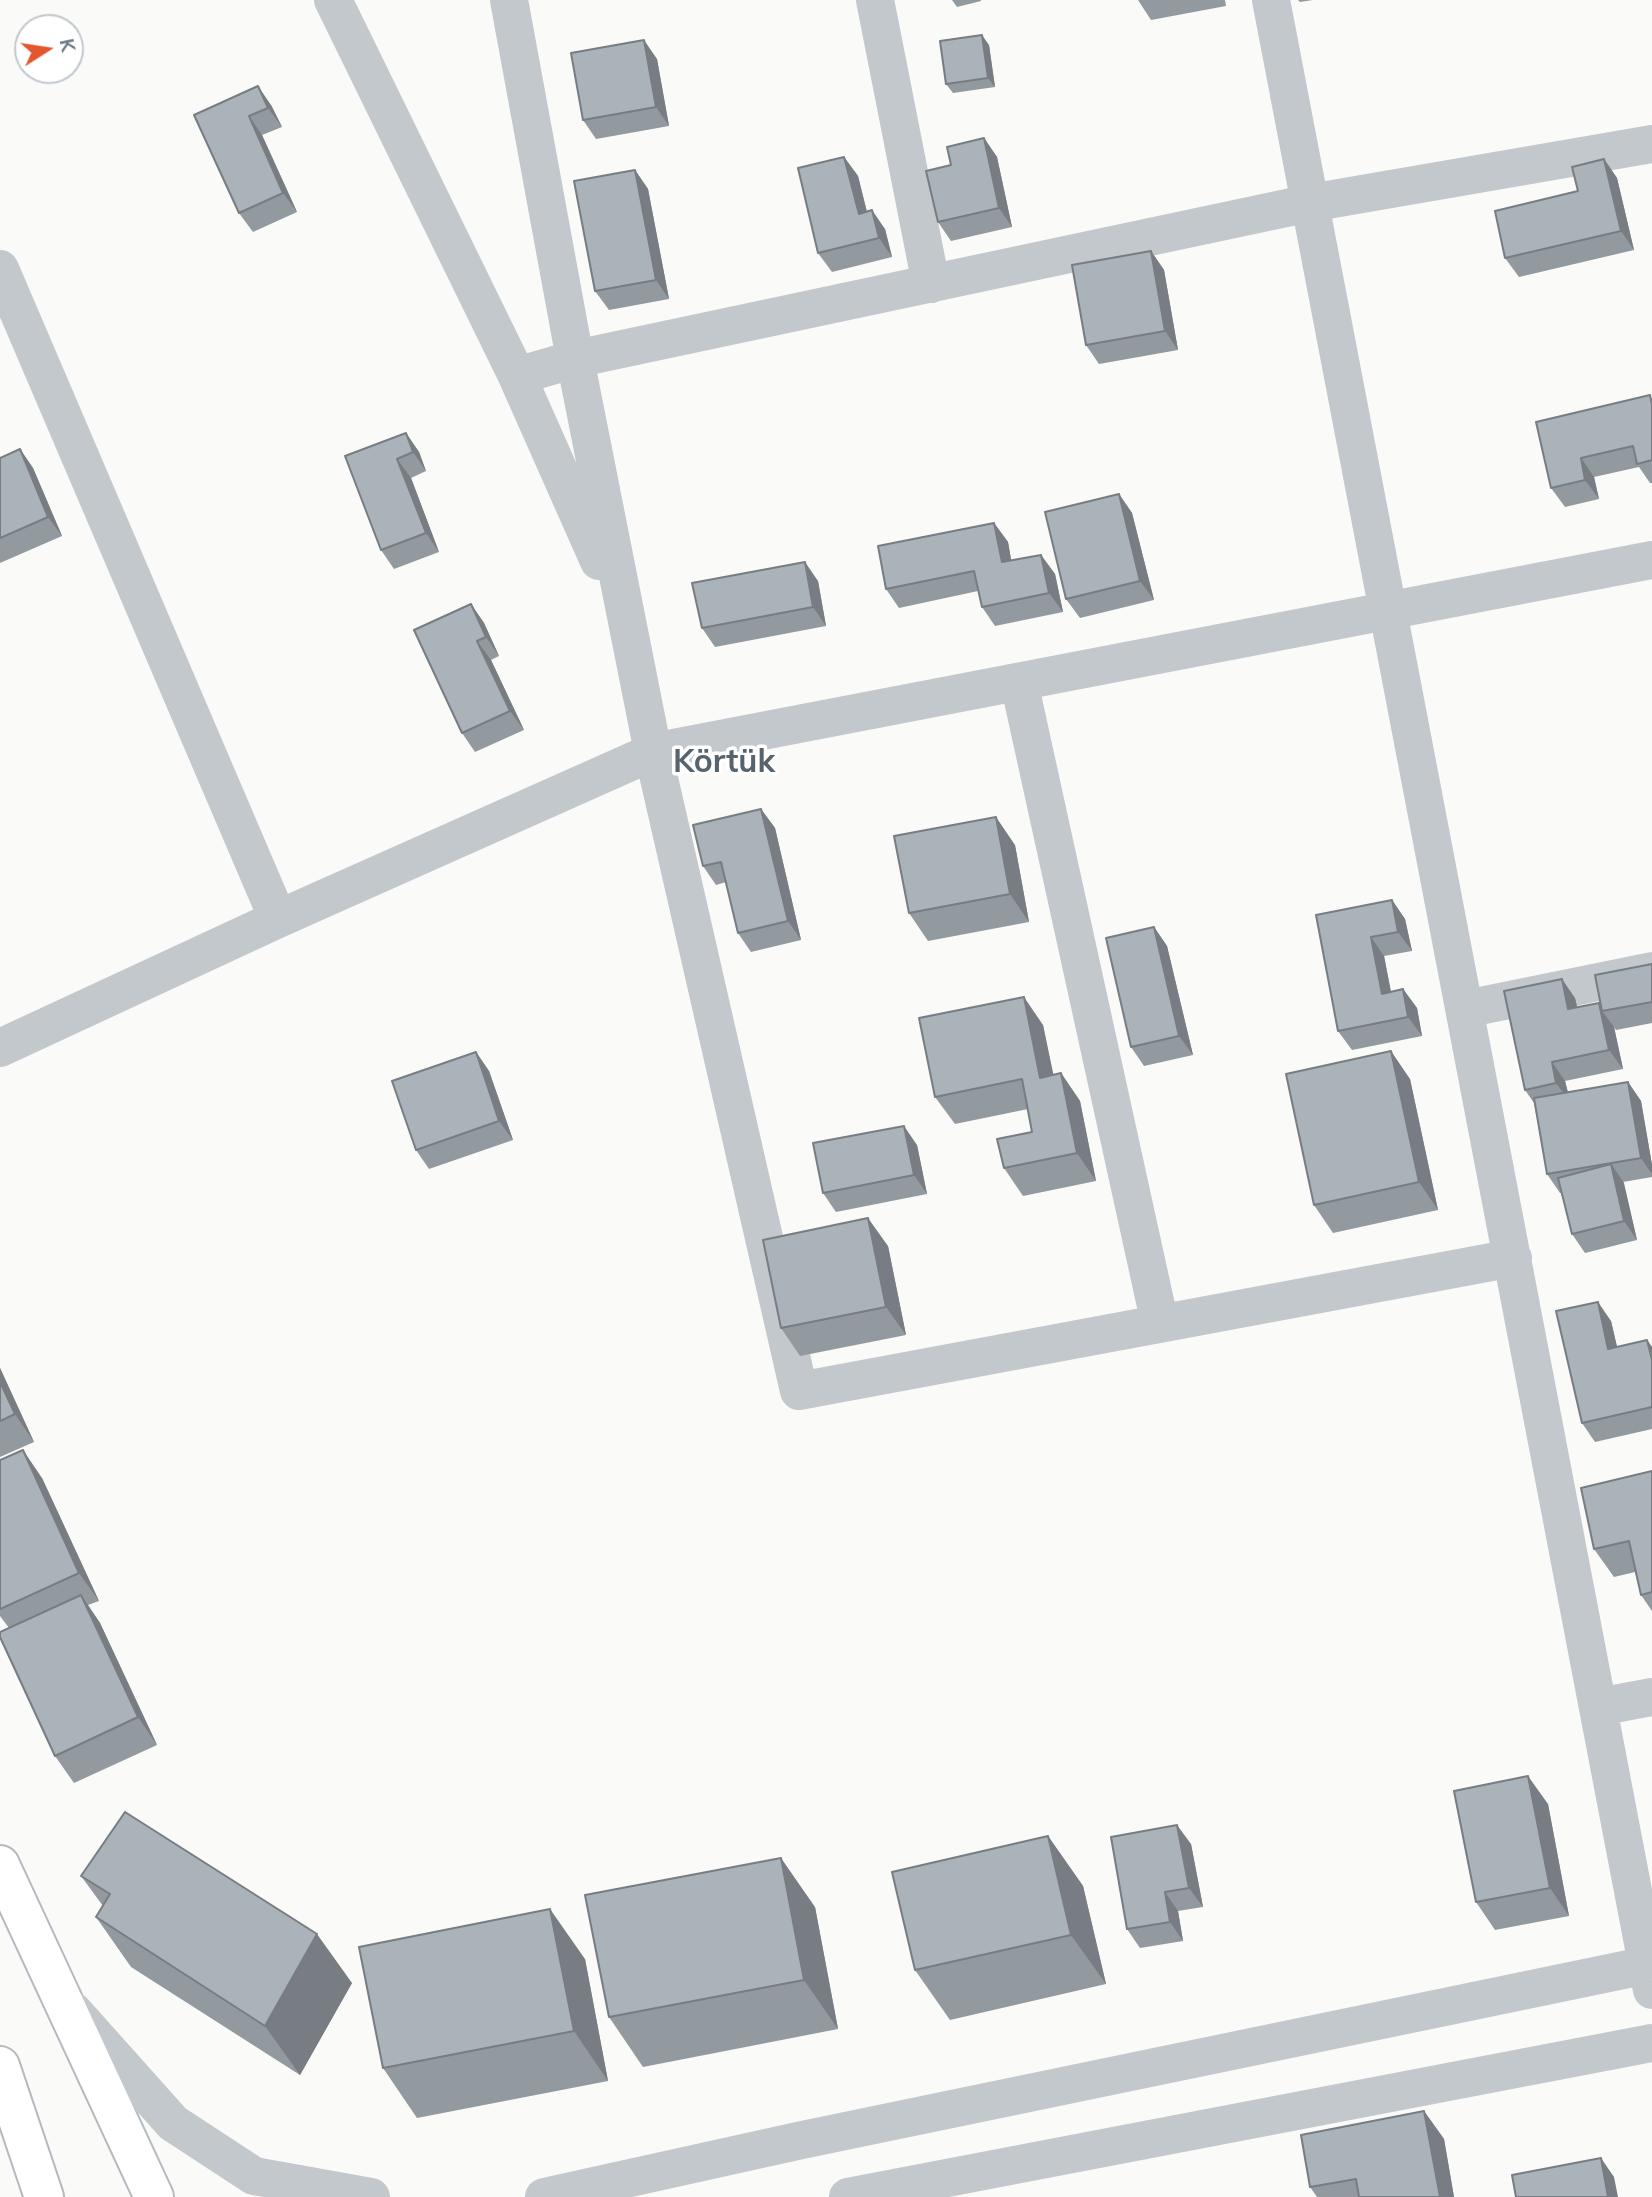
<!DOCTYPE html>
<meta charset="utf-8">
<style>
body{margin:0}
#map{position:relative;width:1652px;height:2197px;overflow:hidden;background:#fafaf8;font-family:Mulish,sans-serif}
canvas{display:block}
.north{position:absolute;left:14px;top:14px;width:70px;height:70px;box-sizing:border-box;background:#fff;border:2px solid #c1c8cd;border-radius:50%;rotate:78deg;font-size:19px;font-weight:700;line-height:28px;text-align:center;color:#657683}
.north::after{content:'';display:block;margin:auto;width:24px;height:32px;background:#e4572e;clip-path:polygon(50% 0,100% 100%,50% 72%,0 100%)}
</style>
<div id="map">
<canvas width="1652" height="2197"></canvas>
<div class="north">K</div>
</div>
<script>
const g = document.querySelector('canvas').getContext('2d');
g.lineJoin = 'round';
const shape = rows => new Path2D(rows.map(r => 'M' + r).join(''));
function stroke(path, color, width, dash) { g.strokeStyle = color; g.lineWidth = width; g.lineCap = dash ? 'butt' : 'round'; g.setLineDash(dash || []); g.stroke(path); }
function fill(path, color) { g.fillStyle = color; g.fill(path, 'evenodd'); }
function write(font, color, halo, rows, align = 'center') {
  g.font = font + ' Mulish,sans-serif'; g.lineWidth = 7; g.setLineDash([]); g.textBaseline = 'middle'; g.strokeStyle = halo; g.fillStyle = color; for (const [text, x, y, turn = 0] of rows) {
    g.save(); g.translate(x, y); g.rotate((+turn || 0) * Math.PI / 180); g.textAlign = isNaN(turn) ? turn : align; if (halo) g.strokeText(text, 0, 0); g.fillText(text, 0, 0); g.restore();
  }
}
const minor = shape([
 [333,0,517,376,599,561],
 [509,0,575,359,653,752,799,1391,1513,1258],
 [875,0,931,284],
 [1271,0,1652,1990],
 [0,269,278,919],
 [517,376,575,359,1310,203,1652,144],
 [1019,682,1160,1324],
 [1465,1009,1652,971],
 [0,1048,278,919,653,752,1652,560],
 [1598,1707,1652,1697],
 [73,2011,173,2123,254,2176,371,2197],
 [544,2197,802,2140,1652,1964],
 [848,2197,1652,2043]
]);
const major = shape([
 [0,1865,154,2197],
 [0,2066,44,2197]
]);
const wall = shape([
 [952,0,981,0,981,1,957,7],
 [1138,0,1225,0,1226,6,1151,20],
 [1298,0,1313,0,1300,2],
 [989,45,995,87,953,93,946,84],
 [657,59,669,126,596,139,583,120],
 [271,105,282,127,262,135,297,212,253,232,239,213,194,115],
 [984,138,997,157,1012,227,951,241,938,222,951,165],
 [844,157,858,176,867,212,885,229,892,257,832,272,818,253],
 [1604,159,1617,178,1634,250,1519,277,1505,258,1578,191],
 [635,170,648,189,669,299,609,310,595,291],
 [1151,251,1164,270,1178,350,1099,364,1086,345],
 [1652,398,1652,483,1650,483,1639,467,1594,477,1599,499,1565,507,1551,488,1536,422],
 [406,433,419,452,426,471,411,478,439,552,394,569,381,550,345,456],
 [20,449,33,468,62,536,0,563,0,458],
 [1119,494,1132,513,1154,600,1080,618,1066,599],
 [994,523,1008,542,1011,560,1041,555,1055,574,1063,612,995,626,982,607,978,591,899,608,886,589],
 [818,581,826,626,715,647,702,628],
 [471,604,484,623,499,656,491,660,524,730,475,752,462,733],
 [761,809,775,828,801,940,751,952,738,933,726,882,716,885,703,866],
 [1015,845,1029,922,928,941,909,913],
 [1392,900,1405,919,1412,951,1384,956,1391,992,1403,989,1417,1008,1422,1036,1352,1050,1338,1031,1316,915],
 [1154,927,1167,946,1193,1055,1144,1066,1131,1047],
 [1652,964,1652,1023,1616,1030,1614,1027,1623,1069,1565,1081,1568,1092,1628,1082,1641,1101,1652,1165,1652,1177,1623,1182,1637,1240,1585,1253,1572,1234,1562,1193,1560,1193,1547,1174,1534,1103,1525,1090,1575,998,1577,1007,1601,1006],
 [1043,1025,1053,1075,1061,1073,1080,1101,1096,1181,1023,1196,1004,1168,1032,1132,1028,1109,955,1124,935,1097],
 [476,1052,489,1071,513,1140,429,1169,416,1150],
 [1410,1079,1438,1210,1333,1233,1314,1205],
 [917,1145,927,1194,836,1212,823,1193],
 [888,1246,906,1335,800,1356,781,1328],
 [1611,1321,1617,1347,1647,1340,1652,1347,1652,1429,1595,1442,1582,1423],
 [0,1368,34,1442,0,1457],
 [1652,1471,1652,1611,1641,1595,1635,1572,1614,1577,1594,1549],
 [42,1478,99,1601,88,1605,100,1623,157,1745,74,1783,55,1756,9,1628,0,1616,0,1609],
 [1548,1804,1569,1916,1495,1930,1476,1902],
 [1048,1836,1083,1886,1106,1984,950,2020,915,1970],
 [1191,1844,1203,1907,1178,1911,1183,1941,1140,1948,1127,1929],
 [81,1876,352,1983,300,2075,131,1967,96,1917,103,1906],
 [815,1907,838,2029,643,2067,609,2017],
 [585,1959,608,2081,417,2118,383,2068],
 [1424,2111,1444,2139,1454,2197,1317,2197,1310,2187]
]);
const shadedWall = shape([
 [982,35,989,45,995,87,988,78],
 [644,40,657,59,669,126,656,107],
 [258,86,271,105,282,127,268,108],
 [249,116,262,135,297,212,283,193],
 [984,138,997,157,1012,227,999,208],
 [844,157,858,176,872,233,859,214],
 [1604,159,1617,178,1634,250,1621,231],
 [635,170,648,189,669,299,656,280],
 [872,210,885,229,892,257,879,238],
 [1151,251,1164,270,1178,350,1165,331],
 [406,433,419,452,426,471,413,452],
 [20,449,33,468,62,536,48,517],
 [1581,458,1594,477,1599,499,1585,480],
 [397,459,411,478,439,552,426,533],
 [1119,494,1132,513,1154,600,1140,581],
 [994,523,1008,542,1015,581,1002,562],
 [1041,555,1055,574,1063,612,1049,593],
 [805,562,818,581,826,626,813,607],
 [471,604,484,623,499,656,486,637],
 [477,641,491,660,524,730,510,711],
 [761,809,775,828,801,940,788,921],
 [996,817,1015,845,1029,922,1010,894],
 [1392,900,1405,919,1412,951,1398,932],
 [1154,927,1167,946,1193,1055,1179,1036],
 [1371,937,1384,956,1395,1013,1382,994],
 [1562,979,1575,998,1582,1028,1568,1009],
 [1403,989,1417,1008,1422,1036,1408,1017],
 [1024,997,1043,1025,1060,1106,1040,1078],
 [1599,1003,1605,1011,1602,1011,1614,1027,1623,1069,1609,1050],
 [1391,1051,1410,1079,1438,1210,1419,1182],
 [476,1052,489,1071,513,1140,499,1121],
 [1552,1062,1565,1081,1570,1102,1556,1083],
 [1061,1073,1080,1101,1096,1181,1077,1153],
 [1628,1082,1641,1101,1652,1165,1652,1174,1641,1158],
 [904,1126,917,1145,927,1194,914,1175],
 [1611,1164,1624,1183,1637,1240,1624,1221],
 [868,1218,888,1246,906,1335,886,1307],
 [1598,1302,1611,1321,1622,1368,1608,1349],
 [1647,1340,1652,1347,1652,1360],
 [0,1368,34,1442,15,1414,0,1382],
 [23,1450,42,1478,99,1601,79,1573],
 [81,1595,100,1623,157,1745,138,1717],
 [1528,1776,1548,1804,1569,1916,1550,1888],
 [1177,1825,1191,1844,1203,1907,1189,1888],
 [1048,1836,1083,1886,1106,1984,1071,1935],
 [781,1858,815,1907,838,2029,804,1980],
 [1165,1892,1178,1911,1183,1941,1170,1922],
 [550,1909,585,1959,608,2081,574,2031],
 [317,1934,352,1983,300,2075,265,2026],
 [1424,2111,1444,2139,1454,2197,1440,2197],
 [1601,2158,1614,2177,1618,2197,1608,2197]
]);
const building = shape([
 [982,35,988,78,946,84,940,41,982,35],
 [644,40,656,107,583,120,571,53,644,40],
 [258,86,268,108,249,116,283,193,239,213,194,115,258,86],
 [984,138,999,208,938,222,926,171,951,165,947,147,984,138],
 [844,157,859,214,872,210,879,238,818,253,798,168,844,157],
 [1604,159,1621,231,1505,258,1495,211,1578,191,1572,167,1604,159],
 [635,170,656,280,595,291,574,181,635,170],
 [1151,251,1165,331,1086,345,1072,265,1151,251],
 [1650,395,1652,405,1652,460,1637,464,1633,446,1581,458,1585,480,1551,488,1536,422,1650,395],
 [406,433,413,452,397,459,426,533,381,550,345,456,406,433],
 [20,449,48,517,0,538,0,458,20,449],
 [1119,494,1140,581,1066,599,1045,512,1119,494],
 [994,523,1002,562,1041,555,1049,593,982,607,974,571,886,589,878,546,994,523],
 [805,562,813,607,702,628,692,583,805,562],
 [471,604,486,637,477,641,510,711,462,733,414,630,471,604],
 [761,809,788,921,738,933,721,862,703,866,693,825,761,809],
 [996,817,1010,894,909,913,894,836,996,817],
 [1392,900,1398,932,1371,937,1382,994,1403,989,1408,1017,1338,1031,1316,915,1392,900],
 [1154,927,1179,1036,1131,1047,1106,938,1154,927],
 [1652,964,1652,1002,1602,1011,1595,975,1652,964],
 [1562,979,1568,1009,1599,1003,1609,1050,1552,1062,1556,1083,1525,1090,1504,991,1562,979],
 [1024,997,1040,1078,1061,1073,1077,1153,1004,1168,997,1139,1032,1132,1022,1079,935,1097,919,1018,1024,997],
 [1391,1051,1419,1182,1314,1205,1286,1074,1391,1051],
 [476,1052,499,1121,416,1150,392,1081,476,1052],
 [1628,1082,1641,1158,1547,1174,1534,1098,1628,1082],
 [904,1126,914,1175,823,1193,813,1143,904,1126],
 [1611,1164,1624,1221,1572,1234,1558,1178,1611,1164],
 [868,1218,886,1307,781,1328,763,1240,868,1218],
 [1598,1302,1608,1349,1647,1340,1652,1360,1652,1407,1582,1423,1556,1311,1598,1302],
 [0,1382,15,1414,0,1421,0,1382],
 [23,1450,79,1573,0,1609,0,1460,23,1450],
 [1652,1471,1652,1592,1641,1595,1629,1541,1594,1549,1581,1488,1652,1471],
 [81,1595,138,1717,55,1756,0,1637,0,1632,81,1595],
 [1528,1776,1550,1888,1476,1902,1454,1791,1528,1776],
 [125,1812,317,1934,265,2026,96,1917,110,1894,81,1876,125,1812],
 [1177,1825,1189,1888,1165,1892,1170,1922,1127,1929,1111,1837,1177,1825],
 [1048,1836,1071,1935,915,1970,892,1872,1048,1836],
 [781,1858,804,1980,609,2017,585,1895,781,1858],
 [550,1909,574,2031,383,2068,359,1947,550,1909],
 [1424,2111,1440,2197,1359,2197,1356,2179,1310,2187,1301,2135,1424,2111],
 [1601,2158,1608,2197,1516,2197,1512,2175,1601,2158]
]);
const districtNames = [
 ["Körtük",724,762]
];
stroke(major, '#b5babe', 42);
stroke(minor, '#c3c8cc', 38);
stroke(major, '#fff', 38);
fill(wall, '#929a9f');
fill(shadedWall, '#777d82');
fill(building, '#aab3b9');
stroke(building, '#777d82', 2);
write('bold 32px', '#57646e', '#fff', districtNames);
</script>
